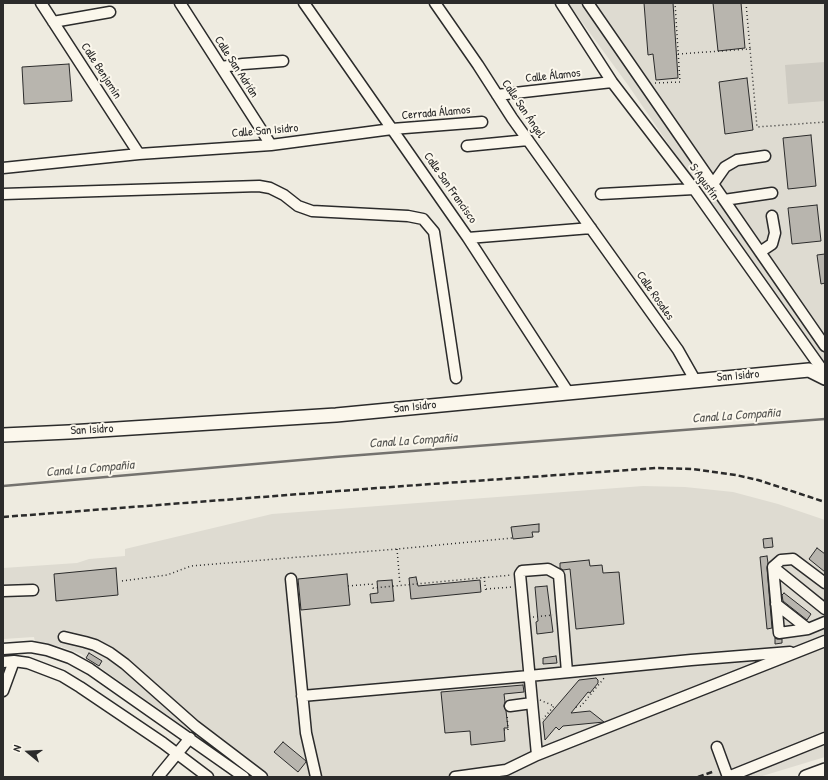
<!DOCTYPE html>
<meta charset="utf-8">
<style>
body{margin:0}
#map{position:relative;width:828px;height:780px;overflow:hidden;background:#eeebe0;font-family:"Patrick Hand",sans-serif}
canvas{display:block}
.frame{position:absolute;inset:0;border:4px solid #2b2b2b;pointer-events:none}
.north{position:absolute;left:8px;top:732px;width:40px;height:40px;-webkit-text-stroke:3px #fbf7ec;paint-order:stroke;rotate:288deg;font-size:11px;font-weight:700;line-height:16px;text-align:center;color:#2b2b2b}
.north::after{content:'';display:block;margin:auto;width:14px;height:18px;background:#2b2b2b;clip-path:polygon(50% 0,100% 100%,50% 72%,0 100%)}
</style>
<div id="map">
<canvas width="828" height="780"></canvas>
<div class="frame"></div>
<div class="north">N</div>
</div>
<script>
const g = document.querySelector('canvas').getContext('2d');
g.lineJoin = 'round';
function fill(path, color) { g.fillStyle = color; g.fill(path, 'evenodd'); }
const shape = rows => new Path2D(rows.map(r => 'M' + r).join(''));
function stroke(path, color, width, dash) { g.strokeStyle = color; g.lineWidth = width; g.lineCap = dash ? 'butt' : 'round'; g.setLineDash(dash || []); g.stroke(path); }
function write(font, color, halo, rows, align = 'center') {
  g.font = font + ' "Patrick Hand",sans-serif'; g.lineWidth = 4; g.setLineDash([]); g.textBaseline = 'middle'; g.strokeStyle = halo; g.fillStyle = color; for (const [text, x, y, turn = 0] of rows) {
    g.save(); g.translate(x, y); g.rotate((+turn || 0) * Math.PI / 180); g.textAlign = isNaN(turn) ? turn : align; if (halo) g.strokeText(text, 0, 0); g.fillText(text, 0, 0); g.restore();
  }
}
const built = shape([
 [568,3,825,3,825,367,821,367,628,85],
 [643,486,685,487,733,492,778,504,825,520,825,757,759,777,255,777,81,654,62,647,35,642,34,637,3,639,3,568,77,563,89,559,125,556,125,549,272,514]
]);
const green = shape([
 [825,62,825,101,788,104,785,65]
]);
const stream = shape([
 [3,486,335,457,825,419]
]);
const building = shape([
 [644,3,673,3,678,78,656,80,653,54,648,55,644,3],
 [713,3,741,3,745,48,718,51,713,3],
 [69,64,72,101,24,104,22,67,69,64],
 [747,78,753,130,725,134,719,82,747,78],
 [811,135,816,186,788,189,783,138,811,135],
 [817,205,821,241,792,244,788,208,817,205],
 [825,254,825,283,821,284,817,255,825,254],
 [539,524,539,532,532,532,533,537,513,539,511,527,539,524],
 [772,538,773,547,764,548,763,539,772,538],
 [817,548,825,554,825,572,809,559,817,548],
 [767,556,768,563,767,568,772,628,767,629,760,557,767,556],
 [589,560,590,566,602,565,603,573,619,572,624,624,576,629,570,569,563,570,560,568,560,563,589,560],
 [116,568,118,595,56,601,54,574,116,568],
 [347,574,350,605,301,610,298,579,347,574],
 [416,577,418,586,480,580,481,592,411,599,409,578,416,577],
 [392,580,394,601,371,603,370,594,378,593,377,581,392,580],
 [547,586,553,632,537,634,536,622,538,621,535,587,547,586],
 [784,593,811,614,807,620,783,601,782,595,784,593],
 [775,638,777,639,782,639,782,643,775,644,775,638],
 [89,653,102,661,99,666,86,658,89,653],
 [556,656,557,663,543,664,543,658,556,656],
 [596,678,598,680,598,683,590,693,588,692,571,713,590,711,604,722,563,726,559,730,556,727,545,740,543,722,579,680,596,678],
 [523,685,524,692,504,694,505,702,504,706,506,711,508,728,504,728,505,741,471,745,470,731,445,733,441,692,523,685],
 [283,742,306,761,306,762,298,772,274,752,283,742]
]);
const path = shape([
 [746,3,750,49],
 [678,54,750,49,757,127,825,122],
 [655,83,680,82,675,3],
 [397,549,400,585],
 [484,577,486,592],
 [122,581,167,575,191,566,397,549,512,538],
 [348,586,372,584,373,588,512,575],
 [486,589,512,587],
 [533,617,553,615],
 [540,700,554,706,543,719],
 [576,707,581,706,605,677],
 [504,730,508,730,507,714]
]);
const minor = shape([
 [41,3,139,154],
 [180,3,271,145],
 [304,3,468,238,568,392],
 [435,3,478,65,512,118,678,350,695,380],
 [561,3,612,82,694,189,821,368,824,377],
 [588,3,825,346],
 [53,22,110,12],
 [221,67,243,64,283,61],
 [497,95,612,82],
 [467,146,528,140],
 [3,168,139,154,271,145,392,129,482,122],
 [713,184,725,167,737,160,765,156],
 [3,194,259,186,270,188,284,195,298,206,312,211,408,216,423,219,434,232,456,378],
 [601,194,694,189],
 [724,200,772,193],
 [468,238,591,228],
 [760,252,772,244,775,233,772,216],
 [773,567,825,609],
 [291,579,306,733,316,777],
 [825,583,793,559,781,560,773,567,779,633,808,629,825,622],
 [3,591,33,590],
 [776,604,808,629],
 [64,637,85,642,95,645,110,653,125,664,195,726,262,777],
 [3,649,31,647,47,650,70,658,90,669,244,777],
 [3,662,14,661,28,663,62,676,80,687,163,743,208,777],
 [567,672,559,575,548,569,522,571,520,574,537,755,825,641],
 [3,691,14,661],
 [302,696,529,676,691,660,790,652],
 [510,706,532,703],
 [717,747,728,777],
 [158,777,190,738],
 [455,777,506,770,537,755],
 [728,777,825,738]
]);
const major = shape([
 [3,435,69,432,336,415,809,370,825,378],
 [806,777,825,770]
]);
const rail = shape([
 [3,517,404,486,656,468,692,469,736,475,758,480,825,502],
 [698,777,715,771]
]);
const streetNames = [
 ["Calle San Adrián",236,67,57],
 ["Calle Benjamín",101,71,57],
 ["Calle Álamos",553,76,-6],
 ["Calle San Ángel",523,109,56],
 ["Cerrada Álamos",436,113,-5],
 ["Calle San Isidro",265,131,-5],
 ["S Agustín",704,182,54],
 ["Calle San Francisco",450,188,55],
 ["Calle Rosales",655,296,55],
 ["San Isidro",738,376,-5],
 ["San Isidro",415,407,-6],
 ["San Isidro",92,430,-3]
];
const waterNames = [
 ["Canal La Compañia",736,416,-4],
 ["Canal La Compañia",413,441,-4],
 ["Canal La Compañia",90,469,-5]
];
fill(built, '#dedbd1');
fill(green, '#cecbc2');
stroke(stream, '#74726e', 2.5);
fill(building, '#b8b5ae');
stroke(building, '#2b2b2b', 1);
stroke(minor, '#2b2b2b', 13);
stroke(major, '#2b2b2b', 16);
stroke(path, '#2b2b2b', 1.5, [1, 3]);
stroke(minor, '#fbf7ec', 10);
stroke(major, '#fbf7ec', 13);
stroke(rail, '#2b2b2b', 2.5, [6, 3]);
write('12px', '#2b2b2b', '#fbf7ec', streetNames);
write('italic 13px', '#555552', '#fbf7ec', waterNames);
</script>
